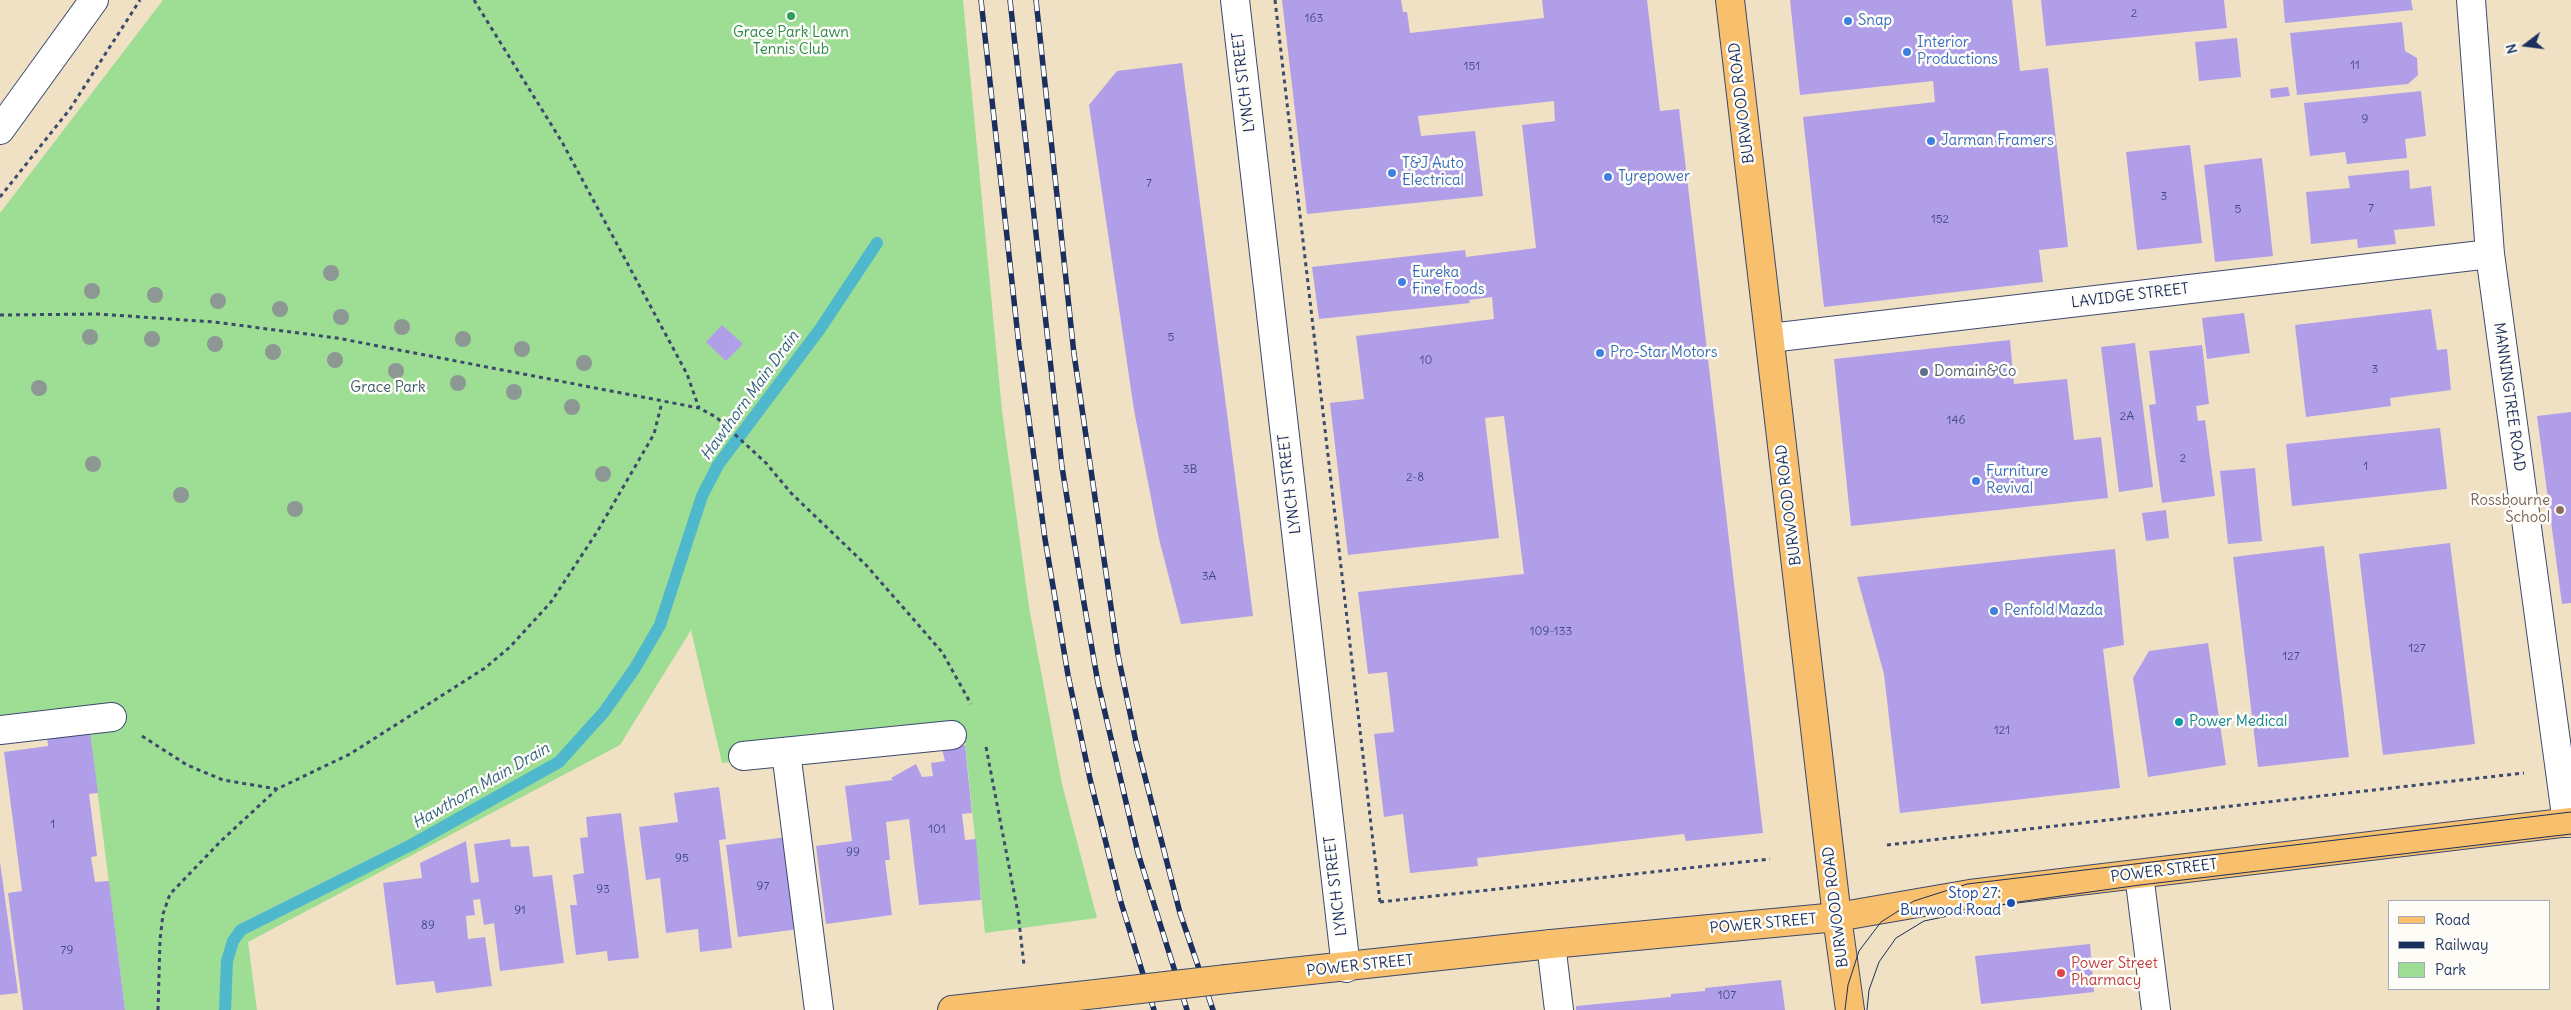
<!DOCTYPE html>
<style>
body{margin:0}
#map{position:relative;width:2571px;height:1010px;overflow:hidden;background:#f1e1c4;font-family:Delius,sans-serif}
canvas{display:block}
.legend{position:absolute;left:2388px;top:900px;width:162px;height:90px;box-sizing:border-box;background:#fdfcf7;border:1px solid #a3aaba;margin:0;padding:6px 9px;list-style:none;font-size:15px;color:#1b2f5e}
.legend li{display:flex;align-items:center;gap:10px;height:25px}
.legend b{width:25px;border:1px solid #a3aaba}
.north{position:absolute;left:2501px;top:20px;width:50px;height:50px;-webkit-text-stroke:4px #fdfcf7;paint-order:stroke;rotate:255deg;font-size:14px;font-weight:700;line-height:20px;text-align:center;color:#1b2f5e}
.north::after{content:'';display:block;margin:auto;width:18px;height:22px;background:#1b2f5e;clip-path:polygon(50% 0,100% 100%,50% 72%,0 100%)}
</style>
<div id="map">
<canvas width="2571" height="1010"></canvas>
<ul class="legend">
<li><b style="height:6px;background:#f8bf6c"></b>Road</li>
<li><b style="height:6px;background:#1b2f5e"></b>Railway</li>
<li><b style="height:14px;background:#9ddd94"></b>Park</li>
</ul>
<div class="north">N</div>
</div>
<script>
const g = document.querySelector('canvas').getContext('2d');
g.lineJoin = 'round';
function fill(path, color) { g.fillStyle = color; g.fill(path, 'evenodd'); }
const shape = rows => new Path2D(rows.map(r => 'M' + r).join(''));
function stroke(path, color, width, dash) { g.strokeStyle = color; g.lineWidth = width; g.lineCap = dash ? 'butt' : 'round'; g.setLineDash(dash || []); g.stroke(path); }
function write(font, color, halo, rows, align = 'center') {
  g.font = font + ' Delius,sans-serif'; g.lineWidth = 5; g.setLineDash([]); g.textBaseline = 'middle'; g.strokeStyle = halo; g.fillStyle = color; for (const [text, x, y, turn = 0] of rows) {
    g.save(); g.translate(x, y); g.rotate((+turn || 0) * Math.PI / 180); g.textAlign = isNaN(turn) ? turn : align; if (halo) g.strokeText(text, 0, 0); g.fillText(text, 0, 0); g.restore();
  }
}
const green = shape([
 [163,0,963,0,1002,411,1029,607,1062,784,1097,918,985,933,964,733,722,763,691,630,620,745,248,942,257,1010,125,1010,87,709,0,719,0,213]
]);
const stream = shape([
 [225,1010,227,961,233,941,241,930,411,845,559,762,604,712,635,668,660,625,702,496,718,465,820,329,877,243]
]);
const building = shape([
 [1282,0,1401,0,1403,12,1407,12,1410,33,1544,18,1542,0,1647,0,1660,111,1679,109,1763,833,1686,841,1684,834,1477,858,1478,866,1410,873,1403,814,1384,817,1374,734,1394,732,1387,672,1368,674,1358,592,1524,574,1504,416,1485,418,1499,538,1348,555,1330,403,1364,399,1356,336,1494,319,1492,297,1469,300,1470,303,1319,319,1312,267,1465,250,1466,257,1536,248,1522,125,1555,121,1554,101,1418,116,1421,136,1475,131,1483,196,1307,214],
 [1790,0,2012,0,2020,71,2048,68,2059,166,2068,247,2039,250,2043,282,1824,307,1803,117,1935,102,1933,81,1800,95],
 [2041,0,2224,0,2227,28,2046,46],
 [2283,0,2411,0,2413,10,2285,23],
 [2402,22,2405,51,2417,58,2418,75,2408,84,2297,95,2290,33],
 [2237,38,2241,77,2199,81,2195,42],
 [1182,63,1253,616,1181,624,1159,539,1134,410,1089,105,1117,71],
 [2288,87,2290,96,2271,98,2270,89],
 [2421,91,2426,136,2405,139,2407,158,2347,164,2345,152,2310,156,2304,103],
 [2190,145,2202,243,2137,250,2126,152],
 [2262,158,2273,256,2215,262,2204,165],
 [2409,170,2410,189,2431,186,2435,226,2394,230,2396,244,2358,248,2357,239,2311,244,2306,192,2350,188,2348,176],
 [2431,309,2437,350,2447,349,2451,390,2390,398,2391,406,2306,417,2295,325],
 [2244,313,2250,353,2207,359,2202,318],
 [722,325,743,344,726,361,706,342],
 [2010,340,2014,384,2067,379,2074,440,2101,437,2108,498,1851,526,1834,359],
 [2135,343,2153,487,2119,492,2101,347],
 [2202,345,2209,404,2196,406,2198,421,2205,420,2215,496,2162,503,2149,405,2156,404,2149,351],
 [2571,412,2571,603,2562,604,2537,416],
 [2440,428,2447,489,2292,506,2286,444],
 [2255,468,2262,541,2228,544,2220,471],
 [2166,510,2169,538,2146,541,2142,513],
 [2450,543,2475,744,2383,755,2359,554],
 [2324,546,2349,757,2258,767,2233,557],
 [2115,549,2124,645,2103,649,2120,788,1900,813,1884,674,1857,577],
 [2208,643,2226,765,2148,777,2133,678,2149,651],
 [90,731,98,793,89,794,97,856,91,857,95,882,109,881,125,1010,23,1010,8,893,22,891,4,752,48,746,47,736],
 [965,745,972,813,962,814,965,840,976,839,981,900,919,905,909,819,886,822,890,860,885,860,892,915,826,924,816,846,852,841,845,786,893,780,891,778,916,764,922,777,933,776,931,763,945,761,942,749],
 [719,787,726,839,719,840,732,948,700,952,698,929,666,933,660,878,646,880,639,827,678,822,674,793],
 [621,813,639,958,608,961,607,951,576,955,570,905,577,905,573,875,584,873,580,838,588,837,586,817],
 [787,837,799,929,738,937,726,845],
 [510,839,511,847,529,846,533,877,552,875,564,963,500,971,494,923,484,925,480,899,473,900,475,915,466,916,468,939,485,937,492,986,436,993,434,981,396,985,383,883,422,878,420,863,466,841,471,883,479,882,474,844],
 [0,862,18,993,0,995],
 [2090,944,2094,992,1981,1004,1975,956],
 [1781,980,1785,1010,1576,1010,1576,1006,1671,997,1671,994,1705,991,1705,988]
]);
const path = shape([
 [474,0,562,142,687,374,699,408],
 [1275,0,1380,902],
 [0,197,70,109,140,0],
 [0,315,98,314,214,322,337,338,699,408,716,417,766,463,791,493,866,565,942,652,971,704],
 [142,736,187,765,223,780,277,789,350,754,485,668,510,647,551,602,597,532,654,434,662,402],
 [986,747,1018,913,1024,965],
 [1887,845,2524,773],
 [1380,902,1770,859],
 [158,1010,160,940,163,914,170,894,222,840,276,790]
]);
const minor = shape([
 [1235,0,1346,968],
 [2471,0,2490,254,2567,823],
 [0,130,94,0],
 [1770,338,2490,254],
 [0,730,112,717],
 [786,752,819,1010],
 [743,756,952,735],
 [2139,874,2156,1010],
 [1551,944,1559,1010]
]);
const major = shape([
 [1730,0,1837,917,1850,1010],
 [1227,979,1551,944,1837,917,1970,894,2571,822],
 [952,1010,1096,994]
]);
const tram = shape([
 [1845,1010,1848,985,1859,951,1881,922,1914,901,1967,884,2571,812],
 [1867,1010,1869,990,1879,962,1896,938,1924,921,2011,903,2140,885,2571,834]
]);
const rail = shape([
 [981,0,1019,346,1045,539,1068,675,1090,779,1120,899,1154,1010],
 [1010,0,1062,467,1084,603,1098,683,1138,853,1187,1010],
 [1036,0,1074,354,1118,655,1136,742,1180,913,1213,1010]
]);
const majorBridge = shape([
 [1096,994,1227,979]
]);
const trees = [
 [331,273],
 [92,291],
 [155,295],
 [218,301],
 [280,309],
 [341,317],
 [402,327],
 [90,337],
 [152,339],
 [463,339],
 [215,344],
 [522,349],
 [273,352],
 [335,360],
 [584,363],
 [396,371],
 [458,383],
 [39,388],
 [514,392],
 [572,407],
 [93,464],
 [603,474],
 [181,495],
 [295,509]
];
const markers = [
 [791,16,5,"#2e9e5b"],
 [1848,21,5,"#3f7fe0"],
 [1907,52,5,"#3f7fe0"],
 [1931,141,5,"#3f7fe0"],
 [1392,173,5,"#3f7fe0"],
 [1608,177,5,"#3f7fe0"],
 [1402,282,5,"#3f7fe0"],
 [1600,353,5,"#3f7fe0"],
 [1924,372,5,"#5c6f8a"],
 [1976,481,5,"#3f7fe0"],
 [2560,510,5,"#8d6e63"],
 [1994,611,5,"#3f7fe0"],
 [2179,722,5,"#0f9aa8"],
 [2011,903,5,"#1a4fb4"],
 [2061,973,5,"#e0444e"]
];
const numberNames = [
 ["2",2134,14],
 ["163",1314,19],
 ["11",2355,66],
 ["151",1472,67],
 ["9",2365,120],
 ["7",1149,184],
 ["3",2164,197],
 ["7",2371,209],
 ["5",2238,210],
 ["152",1940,220],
 ["5",1171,338],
 ["10",1426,361],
 ["3",2375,370],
 ["2A",2127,417],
 ["146",1956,421],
 ["2",2183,459],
 ["1",2366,467],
 ["3B",1190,470],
 ["2-8",1415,478],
 ["3A",1209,577],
 ["109-133",1551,632],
 ["127",2417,649],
 ["127",2291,657],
 ["121",2002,731],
 ["1",53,825],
 ["101",937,830],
 ["99",853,853],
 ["95",682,859],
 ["97",763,887],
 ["93",603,890],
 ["91",520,911],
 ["89",428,926],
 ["79",67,951],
 ["107",1727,996]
];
const shopNames = [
 ["Snap",1858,21],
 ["Interior",1917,43],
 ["Productions",1917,60],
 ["Jarman Framers",1941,141],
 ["T&J Auto",1402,164],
 ["Electrical",1402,181],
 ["Tyrepower",1618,177],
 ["Eureka",1412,273],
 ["Fine Foods",1412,290],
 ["Pro-Star Motors",1610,353],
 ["Furniture",1986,472],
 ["Revival",1986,489],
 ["Penfold Mazda",2004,611]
];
const leisureNames = [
 ["Grace Park Lawn",791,33],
 ["Tennis Club",791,50]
];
const streetNames = [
 ["LYNCH STREET",1244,82,-97],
 ["BURWOOD ROAD",1742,103,-97],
 ["LAVIDGE STREET",2130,296,-7],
 ["MANNINGTREE ROAD",2509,397,82],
 ["LYNCH STREET",1290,484,-97],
 ["BURWOOD ROAD",1789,505,-97],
 ["POWER STREET",2164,871,-7],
 ["LYNCH STREET",1336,886,-97],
 ["BURWOOD ROAD",1836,907,-97],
 ["POWER STREET",1763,924,-5],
 ["POWER STREET",1360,966,-6]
];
const serviceNames = [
 ["Domain&Co",1934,372]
];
const parkNames = [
 ["Grace Park",388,388]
];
const educationNames = [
 ["Rossbourne",2550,501],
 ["School",2550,518]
];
const cultureNames = [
 ["Power Medical",2189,722]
];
const transitNames = [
 ["Stop 27:",2001,894],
 ["Burwood Road",2001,911]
];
const healthNames = [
 ["Power Street",2071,964],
 ["Pharmacy",2071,981]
];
const waterNames = [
 ["Hawthorn Main Drain",750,396,-54],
 ["Hawthorn Main Drain",481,786,-30]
];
fill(green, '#9ddd94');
stroke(stream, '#4fb8cc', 12);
fill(building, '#b09ee9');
stroke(minor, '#3b4a6d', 30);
stroke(major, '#3b4a6d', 30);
stroke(path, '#3b4a6d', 3, [4, 4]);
stroke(minor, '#fff', 28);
stroke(major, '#f8bf6c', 28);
stroke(tram, '#1b2f5e', 1);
stroke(rail, '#1b2f5e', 5.5);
stroke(rail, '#fdfcf7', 4, [11]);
stroke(majorBridge, '#3b4a6d', 30, []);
stroke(majorBridge, '#f8bf6c', 28);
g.fillStyle = '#8d9794';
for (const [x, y] of trees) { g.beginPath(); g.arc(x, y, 8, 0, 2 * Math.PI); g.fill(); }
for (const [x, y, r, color] of markers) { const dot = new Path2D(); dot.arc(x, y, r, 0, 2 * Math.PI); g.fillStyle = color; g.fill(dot); stroke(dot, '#fdfcf7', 2); }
write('12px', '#404b81', null, numberNames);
write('15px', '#366cbe', '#fdfcf7', shopNames, 'left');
write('15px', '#27864d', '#fdfcf7', leisureNames);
write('15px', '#1b2f5e', '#fdfcf7', streetNames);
write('15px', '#4e5e75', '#fdfcf7', serviceNames, 'left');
write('15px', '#3c5a6c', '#fdfcf7', parkNames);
write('15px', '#785e54', '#fdfcf7', educationNames, 'right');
write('15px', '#0d838f', '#fdfcf7', cultureNames, 'left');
write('15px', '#164399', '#fdfcf7', transitNames, 'right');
write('15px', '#be3a42', '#fdfcf7', healthNames, 'left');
write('italic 16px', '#2d5f84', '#fdfcf7', waterNames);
</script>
